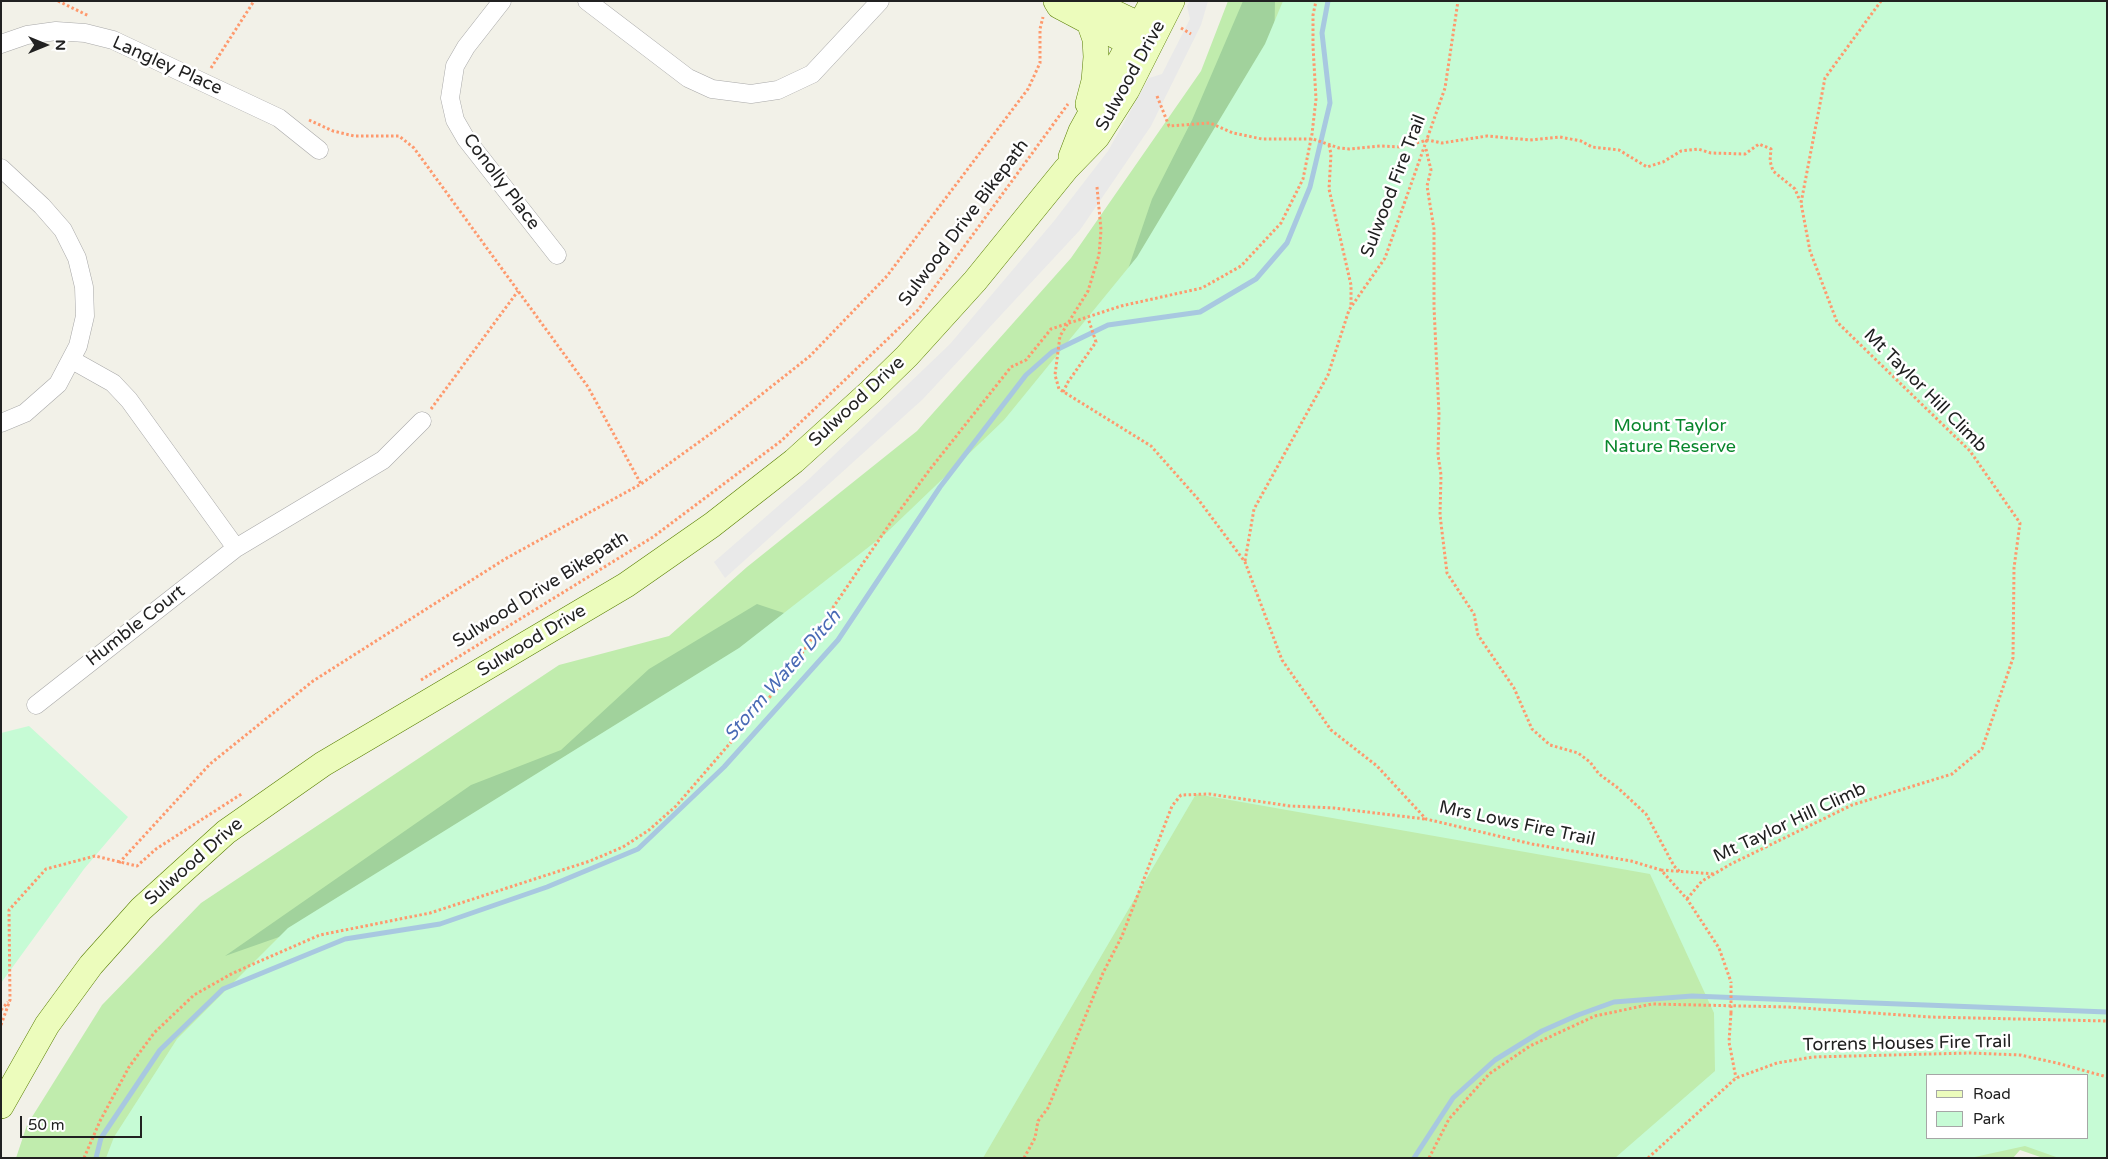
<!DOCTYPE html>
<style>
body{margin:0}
#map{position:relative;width:2108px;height:1159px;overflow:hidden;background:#f2f1e8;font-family:"Varela Round",sans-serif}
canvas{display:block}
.frame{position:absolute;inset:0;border:2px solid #212121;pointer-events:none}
.legend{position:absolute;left:1926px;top:1074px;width:162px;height:65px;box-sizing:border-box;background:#fff;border:1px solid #a6a6a6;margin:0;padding:6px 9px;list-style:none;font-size:15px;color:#212121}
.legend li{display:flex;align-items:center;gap:10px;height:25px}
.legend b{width:25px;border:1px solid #a6a6a6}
.north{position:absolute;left:20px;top:20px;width:50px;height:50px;-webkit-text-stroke:4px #fff;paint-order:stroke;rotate:90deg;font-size:14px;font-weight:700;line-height:20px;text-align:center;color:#212121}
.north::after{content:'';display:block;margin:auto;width:18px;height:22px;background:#212121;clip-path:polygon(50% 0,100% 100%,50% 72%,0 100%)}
.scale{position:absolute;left:20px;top:1116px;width:122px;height:22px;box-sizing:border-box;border:2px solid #212121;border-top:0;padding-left:6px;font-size:15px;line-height:18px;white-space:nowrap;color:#212121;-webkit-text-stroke:4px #fff;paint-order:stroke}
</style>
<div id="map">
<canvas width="2108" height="1159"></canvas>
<div class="frame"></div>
<ul class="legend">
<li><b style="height:6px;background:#ecfcbc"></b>Road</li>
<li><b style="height:14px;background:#c6fbd5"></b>Park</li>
</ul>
<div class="north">N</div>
<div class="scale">50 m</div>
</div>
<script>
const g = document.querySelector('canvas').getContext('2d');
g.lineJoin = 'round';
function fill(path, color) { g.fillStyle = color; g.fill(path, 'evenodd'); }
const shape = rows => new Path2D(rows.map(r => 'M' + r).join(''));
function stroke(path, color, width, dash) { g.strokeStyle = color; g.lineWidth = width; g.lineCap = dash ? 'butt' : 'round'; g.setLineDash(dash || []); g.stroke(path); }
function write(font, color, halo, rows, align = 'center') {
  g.font = font + ' "Varela Round",sans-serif'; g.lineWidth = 5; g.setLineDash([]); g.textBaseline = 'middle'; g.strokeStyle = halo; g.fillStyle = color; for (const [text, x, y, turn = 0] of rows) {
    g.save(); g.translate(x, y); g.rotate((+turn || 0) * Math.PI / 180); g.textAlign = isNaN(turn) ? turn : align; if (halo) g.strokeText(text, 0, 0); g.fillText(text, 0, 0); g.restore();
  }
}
const grass = shape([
 [1228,1,2107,1,2107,1158,2043,1158,2020,1150,2013,1158,16,1158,27,1125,102,1005,201,903,559,665,669,636,747,567,917,431,1071,258,1201,71],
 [1927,1075,2087,1075,2087,1138,1927,1138]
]);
const forest = shape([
 [1243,1,1275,1,1274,58,1124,281,1152,199,1192,120],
 [757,604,808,621,373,904,225,956,471,785,561,750,649,669]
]);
const park = shape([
 [1283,1,2107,1,2107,1158,2059,1158,2025,1146,1970,1158,1615,1158,1715,1071,1714,1013,1650,874,1196,794,983,1158,106,1158,114,1137,177,1039,288,928,739,648,884,535,1004,420,1137,257,1265,44],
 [1927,1075,2087,1075,2087,1138,1927,1138],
 [29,726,128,817,84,869,1,983,1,733]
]);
const parking = shape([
 [1190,1,1208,1,1201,25,1151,126,1080,230,923,399,725,578,714,562,808,480,950,344,1054,221,1108,151,1149,78,1162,74,1190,19,1187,6]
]);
const stream = shape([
 [96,1158,101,1138,160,1050,223,989,345,939,440,924,547,887,638,849,724,767,838,640,940,487,1026,375,1052,352,1108,325,1200,312,1256,279,1287,243,1310,187,1330,103,1322,33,1328,1],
 [1414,1158,1453,1098,1495,1060,1542,1031,1578,1015,1614,1002,1692,996,2107,1012]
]);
const path = shape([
 [58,1,89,16],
 [1181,28,1191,34],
 [211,68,254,1],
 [1157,96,1169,126,1210,123,1233,133,1262,139,1313,139,1339,148,1349,149,1380,146,1400,147,1428,140,1442,143,1487,136,1530,140,1560,137,1581,141,1592,147,1619,150,1647,167,1663,162,1681,151,1698,149,1711,153,1745,154,1759,144,1771,149,1770,161,1773,171,1795,189,1800,201],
 [309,120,333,131,354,136,399,136,414,148,588,387,641,484],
 [1329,145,1331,154,1329,189,1351,285,1351,305],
 [1426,149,1431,170,1427,186,1434,229,1434,307,1439,414,1438,455,1441,475,1440,515,1447,573,1474,614,1478,635,1514,688,1532,729,1550,745,1578,753,1590,762,1599,774,1618,788,1646,814,1674,866,1681,873],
 [1097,187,1101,230,1099,255,1088,291,1060,336,1055,375,1059,389,1151,446,1198,499,1245,562,1282,660,1331,730,1377,766,1426,819,1532,844,1631,861,1661,870,1687,899,1719,948,1731,982],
 [1063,392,1068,382,1096,342,1088,318],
 [431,409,518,291],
 [1245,561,1254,509,1328,375,1349,310,1385,258,1445,88,1458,1],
 [421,680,653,537,781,441,918,310,1068,104],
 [119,863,210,764,313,681,505,559,641,484,728,421,810,356,887,276,1028,89,1040,63,1040,29,1043,17],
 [1661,870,1715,874],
 [1687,899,1702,881,1731,864,1852,805,1952,774,1982,749,2013,658,2014,568,2020,523,1970,451,1837,322,1810,251,1801,203,1825,78,1881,1],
 [1,1010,8,1002],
 [1731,1013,1729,1042,1736,1078],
 [1,1025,10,1000,9,910,46,869,95,856,137,866,156,849,243,793],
 [84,1158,100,1121,129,1067,154,1033,194,995,233,973,320,935,430,913,590,861,623,847,649,830,676,806,781,684,889,525,931,468,1011,367,1026,360,1051,329,1121,306,1202,288,1241,266,1281,223,1303,179,1312,134,1316,99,1313,46,1313,15,1316,1],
 [1024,1158,1035,1138,1038,1121,1048,1108,1103,973,1122,936,1172,806,1181,795,1209,794,1290,806,1334,808,1425,819],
 [1429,1158,1449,1119,1489,1074,1530,1046,1595,1016,1652,1004,1788,1007,1930,1017,2107,1021],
 [1648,1158,1736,1078,1777,1063,1813,1057,1970,1053,2020,1055,2057,1063,2107,1077]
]);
const street = shape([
 [502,1,466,47,455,66,450,98,455,120,466,139,557,255],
 [587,1,688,78,712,89,751,94,778,90,812,74,880,1],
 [1,44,27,35,56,31,85,33,113,40,279,118,319,150],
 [1,168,42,206,63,230,77,258,84,287,85,316,78,346,58,384,25,413,1,423],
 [72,360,113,383,129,400,236,548,383,460,422,421],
 [36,705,236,548]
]);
const secondary = shape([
 [1056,1,1059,6,1144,51],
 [1090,1,1155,32],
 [1088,104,1094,81,1096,57,1095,39,1089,22],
 [1071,157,1081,131,1153,1],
 [1,1106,47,1025,91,965,141,909,226,832,323,764,626,585,712,525,794,461,870,392,907,356,975,281,1066,169,1097,137,1127,90,1172,1]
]);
const pathBridge = shape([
 [1731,1013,1731,982]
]);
const streetNames = [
 ["Langley Place",167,66,24],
 ["Sulwood Drive",1131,76,-61],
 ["Conolly Place",501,182,53],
 ["Sulwood Fire Trail",1394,186,-69],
 ["Sulwood Drive Bikepath",964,223,-53],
 ["Mt Taylor Hill Climb",1925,391,45],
 ["Sulwood Drive",857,402,-43],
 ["Sulwood Drive Bikepath",541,590,-32],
 ["Humble Court",136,626,-38],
 ["Sulwood Drive",532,641,-31],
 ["Mt Taylor Hill Climb",1790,823,-25],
 ["Mrs Lows Fire Trail",1517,824,12],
 ["Sulwood Drive",194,862,-41],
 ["Torrens Houses Fire Trail",1907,1044,-1]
];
const parkNames = [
 ["Mount Taylor",1670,426],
 ["Nature Reserve",1670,447]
];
const waterNames = [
 ["Storm Water Ditch",783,676,-49]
];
fill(grass, '#c0ecad');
fill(forest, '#a1d29c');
fill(park, '#c6fbd5');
fill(parking, '#e9e9e9');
stroke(stream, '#a8c8e0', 5);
stroke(street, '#a8a8a8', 19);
stroke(secondary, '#587f02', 26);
stroke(path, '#fe996d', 3, [2.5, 2.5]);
stroke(street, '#fff', 18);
stroke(secondary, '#ecfcbc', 25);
stroke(pathBridge, '#fe996d', 3, [2.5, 2.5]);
write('18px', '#212121', '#fff', streetNames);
write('18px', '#09862c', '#fff', parkNames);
write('italic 19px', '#496ab5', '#fff', waterNames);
</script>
